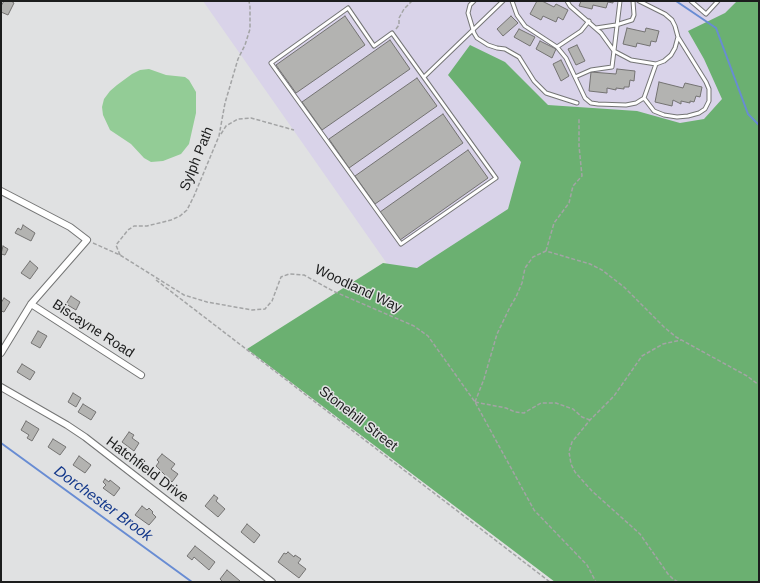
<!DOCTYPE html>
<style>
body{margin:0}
#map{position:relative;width:760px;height:583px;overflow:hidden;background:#e0e1e2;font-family:Arial,sans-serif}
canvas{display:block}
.frame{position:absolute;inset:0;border:2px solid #1c1d1d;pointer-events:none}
</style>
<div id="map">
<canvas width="760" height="583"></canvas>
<div class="frame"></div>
</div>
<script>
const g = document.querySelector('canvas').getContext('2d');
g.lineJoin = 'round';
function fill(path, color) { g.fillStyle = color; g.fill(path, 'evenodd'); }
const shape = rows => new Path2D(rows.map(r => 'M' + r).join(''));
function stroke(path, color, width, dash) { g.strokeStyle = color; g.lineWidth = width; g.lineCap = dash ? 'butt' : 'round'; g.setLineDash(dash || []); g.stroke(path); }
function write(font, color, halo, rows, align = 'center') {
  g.font = font + ' Arial,sans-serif'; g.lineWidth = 3; g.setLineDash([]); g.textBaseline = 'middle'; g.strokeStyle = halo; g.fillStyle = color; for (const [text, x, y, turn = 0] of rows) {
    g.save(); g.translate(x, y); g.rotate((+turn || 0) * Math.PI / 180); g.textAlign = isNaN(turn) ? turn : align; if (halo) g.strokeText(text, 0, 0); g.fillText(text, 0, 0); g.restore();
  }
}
const education = shape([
 [203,1,759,1,759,582,610,582]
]);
const green = shape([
 [149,69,166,75,185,77,189,80,196,92,196,113,189,144,181,154,163,161,151,162,144,158,131,144,110,130,103,115,102,107,104,99,110,91,117,85,132,74,140,70]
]);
const forest = shape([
 [737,1,759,1,759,582,555,582,247,349,383,263,417,268,508,209,521,162,448,75,470,45,505,62,548,105,637,111,680,123,704,119,722,99,704,59,688,31,725,13]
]);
const stream = shape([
 [676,1,716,28,748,114,759,125],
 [1,443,192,582]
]);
const building = shape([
 [4,1,11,1,14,3,8,15,1,12,1,6,4,1],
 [537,1,542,1,554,7,556,4,568,10,563,20,558,17,556,22,543,16,541,20,530,14,537,1],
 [581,1,613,1,613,3,608,2,606,8,593,5,592,9,579,6,581,1],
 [345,16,365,45,296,93,276,65,345,16],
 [511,16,518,23,503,36,497,29,511,16],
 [627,28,645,32,646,28,659,31,656,42,651,41,650,46,637,43,636,47,623,44,627,28],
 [519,29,535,37,530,46,514,37,519,29],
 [390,40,410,69,322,130,302,102,390,40],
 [540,41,556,49,552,58,536,49,540,41],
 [577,45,585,61,576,65,568,49,577,45],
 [561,60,569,76,561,81,553,64,561,60],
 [617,69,635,71,634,81,630,80,629,87,624,87,624,89,616,88,616,90,607,88,607,93,589,91,591,72,616,74,617,69],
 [417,78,437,106,349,168,329,139,417,78],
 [659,82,683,88,685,83,702,87,700,97,696,96,694,102,690,101,690,103,681,101,681,104,673,100,672,106,655,102,659,82],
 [443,114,463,143,375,204,355,176,443,114],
 [468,150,488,178,400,240,380,212,468,150],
 [23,225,35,233,31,241,15,233,18,228,21,230,23,225],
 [3,246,8,249,5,255,1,254,3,246],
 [30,261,38,268,30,279,21,273,30,261],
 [71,296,80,302,76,310,66,304,71,296],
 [4,298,10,302,4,312,1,311,1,303,4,298],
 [38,331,47,336,40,348,31,343,38,331],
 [22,364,35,372,30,380,17,372,22,364],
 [73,393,81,398,76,407,68,402,73,393],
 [83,404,96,412,91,420,78,412,83,404],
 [26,421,39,429,32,441,27,438,29,435,21,430,26,421],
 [129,432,134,435,132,438,139,443,134,451,122,442,129,432],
 [53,439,66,447,60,455,48,447,53,439],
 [162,454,175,464,171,469,178,474,172,482,156,466,159,462,157,460,162,454],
 [79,456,91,465,85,473,73,465,79,456],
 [105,479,109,482,110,480,120,488,114,496,103,488,106,485,103,482,105,479],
 [214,495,218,498,216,501,225,509,218,517,205,506,214,495],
 [142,506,147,510,149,508,153,512,152,513,156,517,149,525,135,515,142,506],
 [247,524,260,535,254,543,241,532,247,524],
 [195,546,215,562,209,570,194,557,192,560,187,556,195,546],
 [288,552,294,557,295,555,301,559,298,563,306,569,299,578,278,562,284,553,286,554,288,552],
 [227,570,240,581,240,582,223,582,220,579,227,570]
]);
const path = shape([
 [422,1,424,1],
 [396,29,399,25,399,18,404,9,412,1],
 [221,134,226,126,238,119,251,118,294,130],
 [759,138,759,140],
 [93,243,120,255,184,295,207,302,252,310,265,309,272,301,281,277,289,274,304,275,333,291,414,326,428,336,475,402,534,510,587,565,596,582],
 [546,251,554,223,569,203,573,186,582,176,579,146,579,118],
 [120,255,116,245,128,230,134,226,147,226,171,220,180,216,187,210,194,196,219,136,225,103,238,59,245,45,250,29,250,7,249,1],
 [156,280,550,582],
 [475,402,484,379,497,334,510,307,516,297,522,283,525,268,533,257,546,251,590,264,602,270,624,287,664,327,676,337,747,376,759,385],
 [475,402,506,408,515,412,524,413,541,403,556,403,573,409,582,417,590,420],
 [678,582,673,579,668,574,640,534,592,491,575,472,571,464,569,452,572,442,590,420,614,396,642,356,663,344,681,340]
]);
const service = shape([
 [474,1,470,5,468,13,474,33,477,38,488,45,497,48,505,49,519,57,534,81,546,93,577,103],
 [512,1,517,15,525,26,557,47,581,31,589,21],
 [567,1,570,6,601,33,614,51,631,60,656,64,664,61,671,55,675,48,678,37],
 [639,1,665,14,672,20,675,26,678,37,706,82,709,89,709,101,705,109,699,113,688,116,677,117,664,115,654,111,644,98],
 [691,1,706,14,718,1],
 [348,8,374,46,392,33,496,178,401,244,271,63,348,8],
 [596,28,616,25,632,20,634,15,633,1],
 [557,47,566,58,585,98,591,103,598,104,626,105,636,103,644,98,656,64],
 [424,77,503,1],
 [575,77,591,70,612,67,620,1]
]);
const minor = shape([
 [1,191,70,227,87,240,31,304,1,353],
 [31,304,141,375],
 [1,387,67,425,85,437,272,582]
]);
const streetNames = [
 ["Sylph Path",197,159,-68],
 ["Woodland Way",358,289,25],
 ["Biscayne Road",93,329,33],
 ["Stonehill Street",358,419,38],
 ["Hatchfield Drive",147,470,37]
];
const waterNames = [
 ["Dorchester Brook",103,504,36]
];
fill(education, '#d9d3e9');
fill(green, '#93cc96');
fill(forest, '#6bb071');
stroke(stream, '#688cd3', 2);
fill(building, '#b3b3b1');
stroke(building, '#747372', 1);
stroke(service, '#747575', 5);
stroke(minor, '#747575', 8);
stroke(path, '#a3a4a5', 1.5, [4, 2]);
stroke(service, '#fff', 3);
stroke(minor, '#fff', 6);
write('14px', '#1c1d1d', '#e0e1e2', streetNames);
write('italic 15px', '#12378a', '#e0e1e2', waterNames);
</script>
